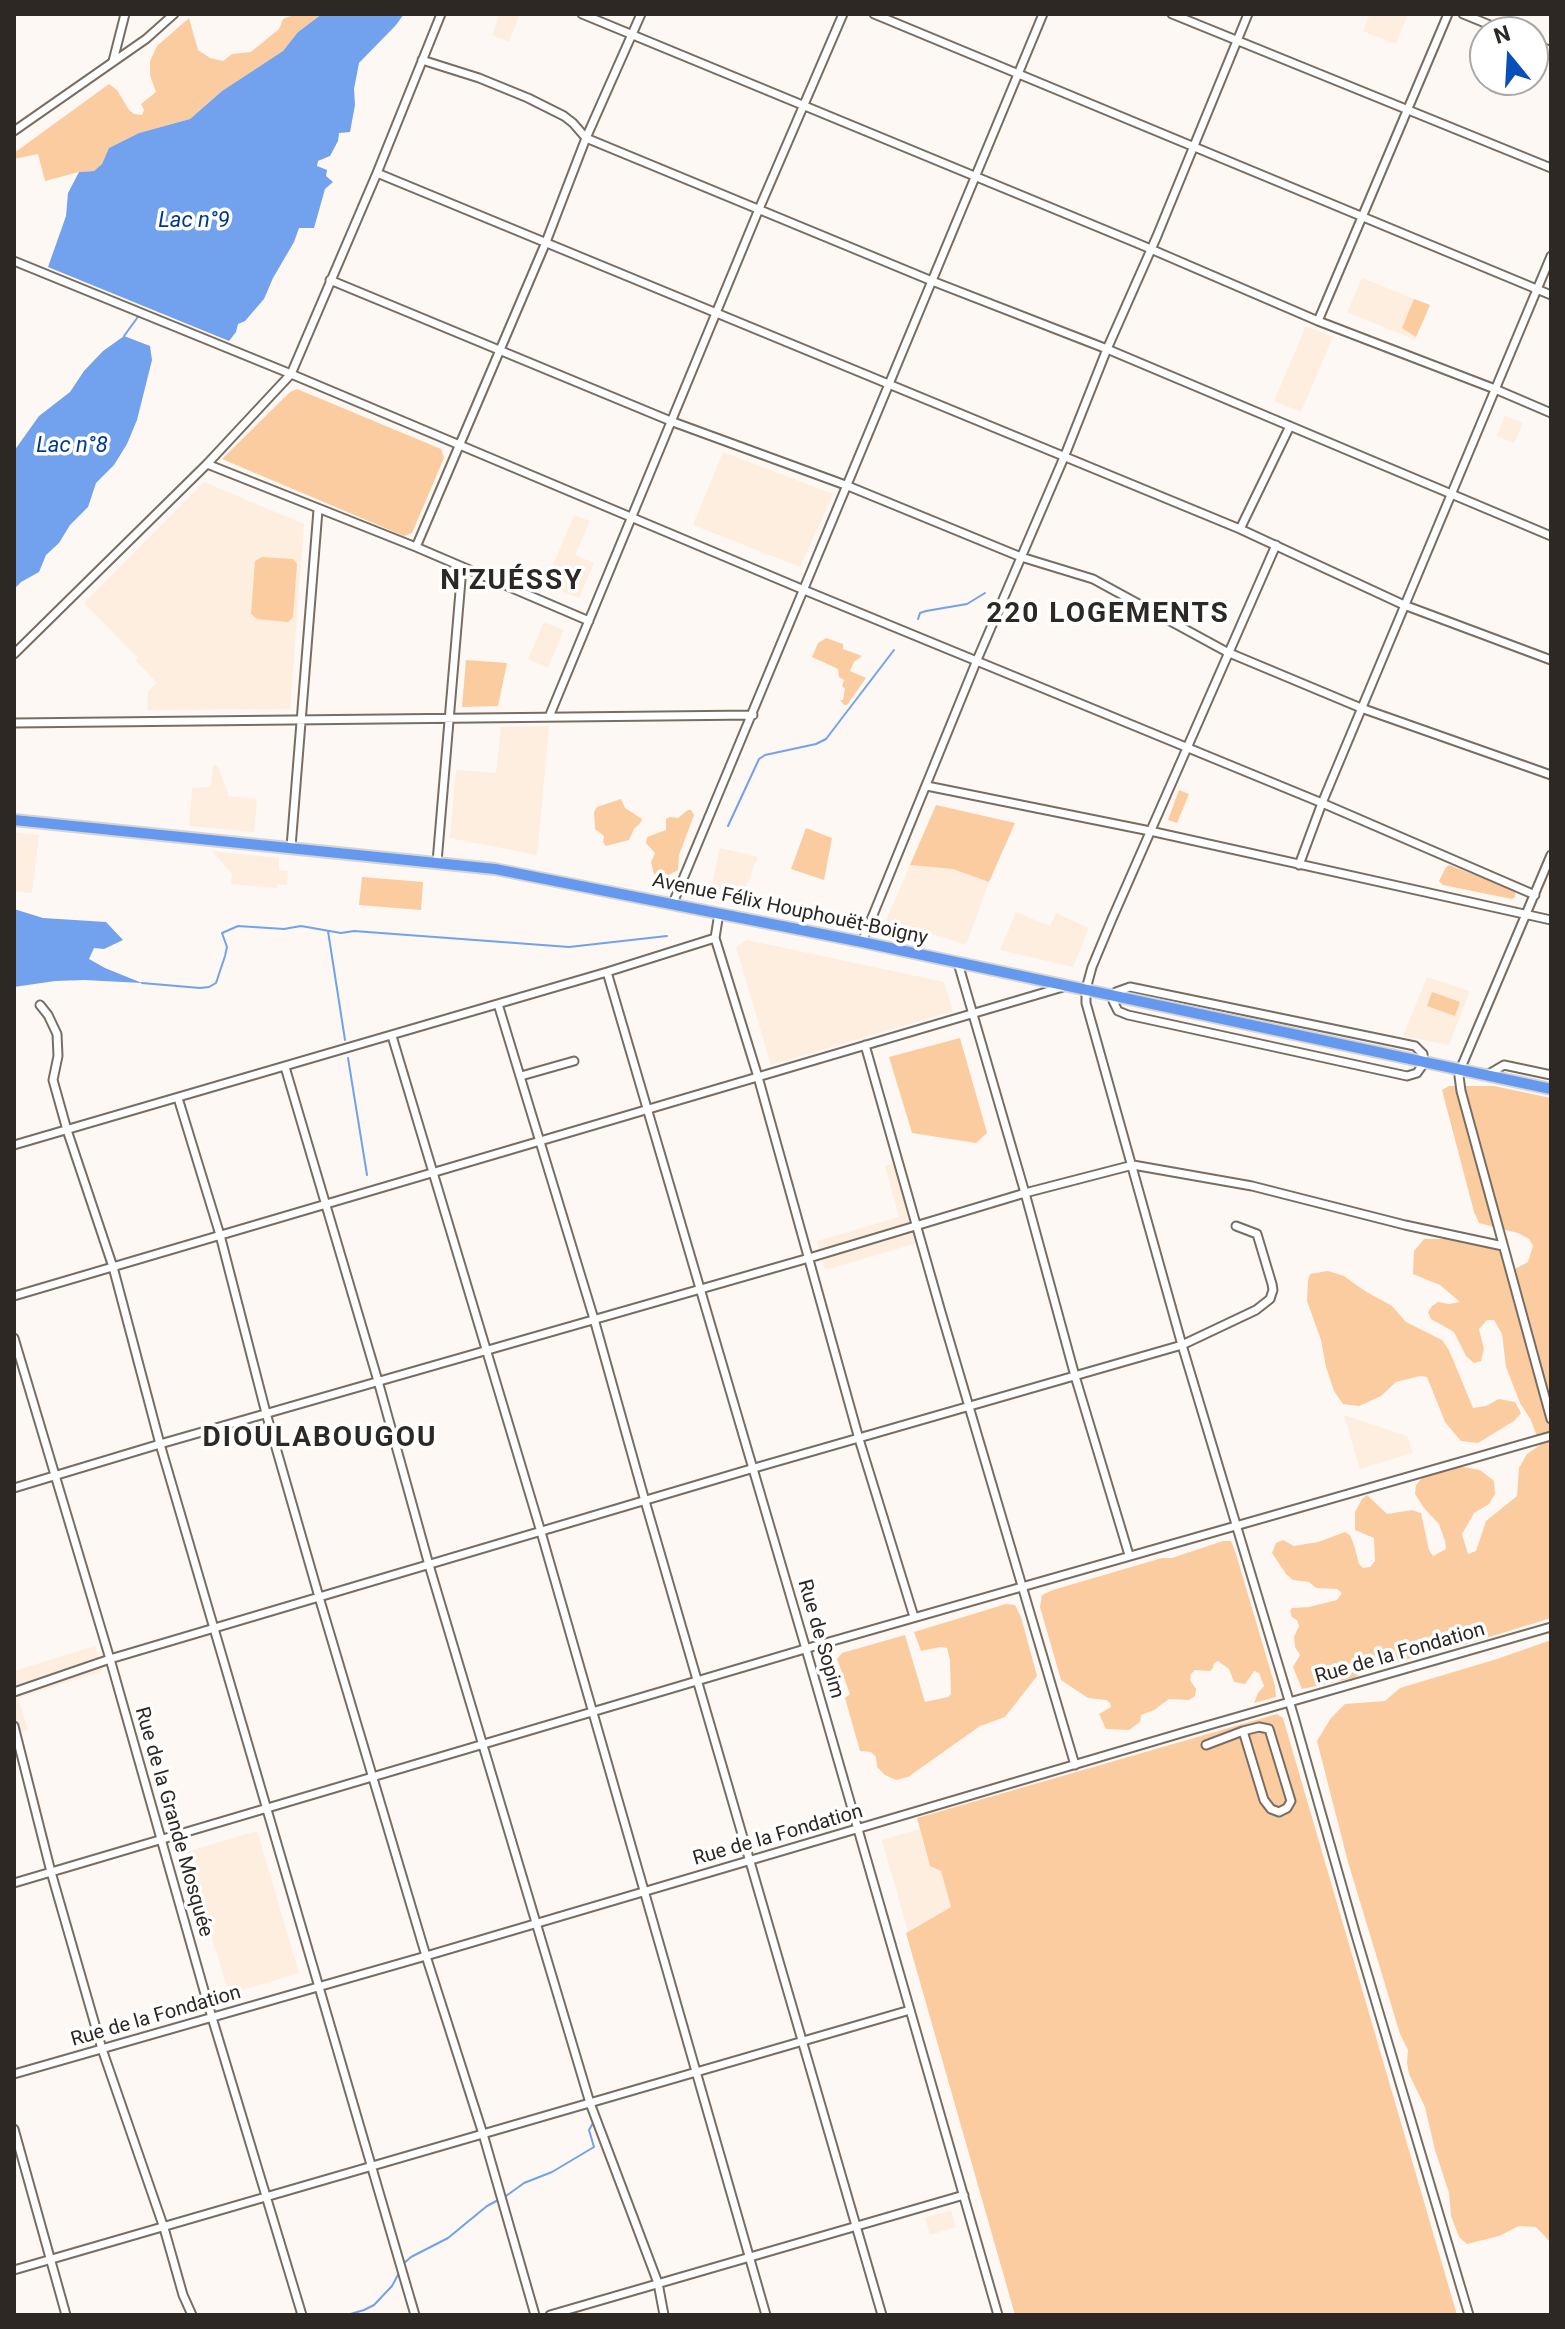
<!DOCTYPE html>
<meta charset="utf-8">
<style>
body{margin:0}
#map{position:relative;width:1565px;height:2329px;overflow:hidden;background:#fdf8f3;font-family:Roboto,sans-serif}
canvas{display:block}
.frame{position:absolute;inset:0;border:16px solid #2d2824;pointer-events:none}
.north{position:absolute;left:1469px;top:16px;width:80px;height:80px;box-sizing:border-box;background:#fff;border:2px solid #aba9a7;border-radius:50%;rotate:342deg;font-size:22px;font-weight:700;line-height:32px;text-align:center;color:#2d2824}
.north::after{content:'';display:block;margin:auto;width:28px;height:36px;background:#074fba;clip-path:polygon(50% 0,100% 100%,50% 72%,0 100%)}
</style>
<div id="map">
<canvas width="1565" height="2329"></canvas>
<div class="frame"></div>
<div class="north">N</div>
</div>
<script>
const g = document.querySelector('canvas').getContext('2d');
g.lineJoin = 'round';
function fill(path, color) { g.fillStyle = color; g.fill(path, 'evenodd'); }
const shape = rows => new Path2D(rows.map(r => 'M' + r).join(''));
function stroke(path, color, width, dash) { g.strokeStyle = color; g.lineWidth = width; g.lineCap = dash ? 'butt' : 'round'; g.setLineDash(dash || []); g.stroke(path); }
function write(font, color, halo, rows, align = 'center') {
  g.font = font + ' Roboto,sans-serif'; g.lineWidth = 7; g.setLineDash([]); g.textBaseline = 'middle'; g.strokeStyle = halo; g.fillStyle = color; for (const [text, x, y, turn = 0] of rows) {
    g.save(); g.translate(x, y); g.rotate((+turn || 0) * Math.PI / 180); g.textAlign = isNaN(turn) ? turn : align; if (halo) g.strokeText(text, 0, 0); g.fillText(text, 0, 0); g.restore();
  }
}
const built = shape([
 [500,14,520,14,509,42,492,35],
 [1370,14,1408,14,1396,44,1363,31],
 [1362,278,1430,305,1415,340,1347,312],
 [1306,326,1333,337,1301,412,1274,401],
 [1505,416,1523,423,1514,443,1497,436],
 [723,452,833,494,800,567,693,525],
 [204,482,304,524,290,709,147,710,148,691,157,683,135,660,138,658,84,603],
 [574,515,590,521,575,555,594,563,579,598,545,584],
 [544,622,564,630,548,668,528,659],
 [549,726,537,855,450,838,456,770,496,773,501,727],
 [213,765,218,766,229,796,257,799,254,832,189,826,192,788,211,787],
 [14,832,39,835,32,893,14,891],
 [720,848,758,857,742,896,711,889],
 [212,851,279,858,279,870,288,871,287,885,277,884,277,888,231,884,232,874],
 [910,865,953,869,989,882,966,945,930,933,884,925],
 [1016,912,1050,926,1056,913,1089,928,1073,967,1000,950],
 [747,940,944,982,953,1011,771,1065,736,947],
 [1427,977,1470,991,1449,1045,1403,1036],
 [894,1163,917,1243,825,1270,817,1241,899,1217,885,1166],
 [1344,1415,1407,1436,1413,1453,1360,1469],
 [95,1646,103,1671,18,1698,28,1730,14,1734,14,1671],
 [919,1829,930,1866,941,1871,951,1907,908,1931,882,1840],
 [257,1831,299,1973,229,1994,186,1852],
 [951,2210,956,2227,930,2235,925,2218]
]);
const green = shape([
 [296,14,322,14,298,32,283,51,222,91,190,119,139,133,109,148,102,164,94,171,79,172,45,181,38,154,14,159,14,153,109,84,117,90,129,110,134,114,142,115,144,110,141,104,156,92,150,75,150,61,157,46,189,18,198,50,210,58,223,61,232,54,251,52,279,29,283,19],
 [1414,299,1430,305,1416,337,1402,328],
 [297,389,441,449,444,458,412,533,404,536,222,459,290,392],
 [262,557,293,559,297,564,293,617,288,622,257,619,251,614,255,561],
 [826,638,843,644,843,649,862,656,854,662,850,671,866,678,847,705,844,705,840,700,843,700,845,688,842,687,844,680,839,677,838,669,812,657,818,643],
 [466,660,507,663,498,706,462,707],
 [1179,790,1189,794,1177,823,1168,820],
 [621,799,625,808,642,819,641,822,634,829,629,840,606,846,603,842,604,836,595,829,594,812,597,807],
 [936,805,1015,823,989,882,953,869,910,865],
 [688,810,691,810,694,815,679,855,678,870,663,878,657,877,654,874,651,862,655,853,646,843,647,837,666,830,666,819,670,817,678,818],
 [806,828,832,838,824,880,791,869],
 [1449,865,1508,888,1515,892,1515,897,1512,899,1443,885,1439,881,1446,867],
 [362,877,423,882,421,910,359,905],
 [1432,992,1460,1002,1455,1016,1427,1006],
 [960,1038,987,1133,976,1143,912,1133,889,1057],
 [1449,1086,1494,1086,1551,1098,1551,1618,1460,1646,1368,1669,1354,1678,1302,1689,1293,1667,1300,1655,1295,1647,1294,1637,1299,1626,1297,1620,1292,1617,1290,1611,1292,1608,1309,1607,1337,1600,1342,1593,1337,1589,1316,1588,1309,1582,1293,1580,1286,1574,1272,1553,1276,1543,1283,1540,1294,1546,1318,1542,1345,1532,1350,1535,1354,1545,1359,1564,1363,1568,1370,1567,1375,1561,1374,1538,1355,1530,1355,1512,1362,1499,1367,1495,1387,1514,1412,1510,1421,1513,1429,1550,1433,1556,1446,1549,1445,1541,1439,1524,1424,1508,1415,1494,1416,1485,1425,1475,1458,1466,1480,1470,1494,1481,1495,1494,1489,1504,1474,1513,1462,1534,1468,1554,1476,1551,1486,1521,1517,1496,1519,1468,1527,1454,1540,1445,1531,1420,1520,1403,1506,1367,1502,1334,1494,1320,1487,1320,1479,1329,1484,1349,1481,1361,1474,1363,1466,1356,1454,1332,1431,1319,1428,1312,1432,1306,1438,1302,1449,1304,1460,1302,1440,1285,1413,1274,1414,1251,1424,1239,1453,1239,1508,1252,1515,1269,1528,1262,1533,1246,1529,1239,1518,1233,1479,1223,1474,1212,1442,1090],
 [1328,1271,1344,1276,1365,1291,1392,1306,1406,1322,1442,1340,1449,1350,1473,1408,1486,1406,1499,1399,1515,1402,1521,1413,1514,1421,1478,1443,1461,1441,1445,1422,1427,1377,1420,1376,1396,1382,1381,1396,1359,1406,1343,1404,1334,1391,1326,1367,1321,1340,1307,1301,1308,1280,1310,1274],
 [1223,1541,1231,1541,1236,1554,1275,1686,1276,1697,1254,1703,1258,1693,1264,1686,1259,1673,1254,1671,1245,1684,1234,1682,1229,1669,1218,1661,1214,1663,1213,1668,1210,1671,1195,1670,1191,1674,1190,1680,1196,1689,1195,1696,1189,1700,1169,1699,1154,1710,1141,1715,1140,1722,1129,1730,1106,1729,1099,1714,1111,1707,1110,1703,1106,1700,1088,1698,1061,1680,1040,1607,1042,1595,1053,1590,1162,1558,1172,1558],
 [1006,1604,1015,1605,1021,1617,1037,1676,1005,1717,980,1726,908,1777,896,1780,885,1775,877,1767,876,1757,871,1752,860,1751,845,1698,850,1694,837,1659,842,1653,905,1635,925,1702,948,1697,951,1694,950,1660,947,1648,940,1647,921,1651,914,1632],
 [1551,1640,1551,2243,1536,2227,1519,2226,1499,2236,1467,2244,1459,2237,1451,2216,1449,2193,1435,2150,1425,2107,1409,2074,1407,2063,1408,2050,1400,2034,1348,1862,1317,1741,1331,1718,1345,1704,1385,1701,1400,1688,1497,1659],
 [1277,1714,1283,1718,1457,2315,1015,2315,906,1933,951,1907,941,1871,930,1866,917,1818]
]);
const water = shape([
 [322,14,404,14,396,25,359,63,354,89,355,105,350,132,339,133,338,141,330,156,318,161,317,166,327,170,326,176,333,182,325,189,314,228,299,228,294,242,273,278,264,299,245,321,238,324,236,332,229,341,48,267,66,216,68,193,79,172,94,171,102,164,109,148,139,133,190,119,222,91,283,51,298,32],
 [124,336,150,346,152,360,137,420,127,444,114,465,96,483,88,507,70,525,59,543,46,555,39,572,21,582,14,589,14,451,39,416,70,392,84,371,103,351],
 [14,909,43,918,106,922,123,940,104,949,94,948,89,959,105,968,142,983,84,980,55,981,14,987]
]);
const stream = shape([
 [124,336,140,314],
 [918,619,920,613,926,611,967,604,985,593],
 [728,826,759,759,765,755,816,744,826,739,894,650],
 [328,931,345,1040],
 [142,983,200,988,209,987,216,983,225,956,227,947,222,933,238,926,284,929,301,926,341,933,354,931,569,947,667,936],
 [348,1058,367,1175],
 [506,2196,524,2183,552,2172,594,2147,589,2130,593,2123],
 [403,2264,411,2257,448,2238,487,2206,500,2199],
 [347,2315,364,2310,374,2305,392,2286,399,2273]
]);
const minor = shape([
 [582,14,1139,244,1318,321,1495,389,1551,413],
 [874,14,1551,295],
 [1172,14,1551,168],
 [1463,14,1507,32],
 [1533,43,1551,51],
 [422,60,479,78,528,98,564,116,573,123,586,138,932,281,1107,349,1551,536],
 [113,61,125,14],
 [14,131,146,39,174,14],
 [377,173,1240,529,1404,605,1551,660],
 [14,261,291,374,804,590,1322,803,1535,895],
 [330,280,673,422,848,486,1021,557,1093,579,1227,652,1361,708,1551,775],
 [1318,321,1448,14],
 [207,464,416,547,589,621],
 [1240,529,1290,426],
 [1276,545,1112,919,1092,967,1086,989,1086,1003,1182,1345,1294,1717,1355,1932,1469,2315],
 [416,547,546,242,586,138,641,14],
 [14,654,207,464,291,374,377,173,441,14],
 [549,717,759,209,843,14],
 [14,723,753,715],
 [927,786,1150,831,1551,920],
 [291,847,318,510],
 [1551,855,1460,1070,1459,1076,1461,1091,1551,1419],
 [437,862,462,568],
 [1299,865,1322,803,1551,256],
 [673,903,1043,14],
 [719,913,715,938,758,1077,859,1439,914,1617],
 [862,942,977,660,1065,455,1107,349,1157,236,1248,14],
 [958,963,1025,1193,1075,1376,1129,1555],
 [607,972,806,1649,998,2315],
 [1130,987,1415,1046,1423,1054,1424,1063,1417,1073,1407,1076,1128,1015,1118,1011,1113,1001,1116,992,1130,987],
 [498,1004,594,1319,645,1501,882,2315],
 [40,1005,48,1015,57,1034,58,1056,53,1080,67,1130,113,1267,160,1444,415,2315],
 [392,1036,541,1532,766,2315],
 [865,1045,941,1312,1075,1765],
 [285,1067,378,1381,429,1565,590,2103,658,2283,664,2315],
 [1487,1075,1504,1065,1551,1075],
 [521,1076,574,1061],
 [178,1098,220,1235,266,1413,319,1597,426,1956,483,2134,535,2315],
 [14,1145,607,972,715,938],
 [14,1296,1063,987],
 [14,1338,110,1659,207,2001,302,2315],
 [14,1488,160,1444,809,1258,1025,1193,1133,1165,1252,1186,1405,1225,1503,1246],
 [14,1692,110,1659,744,1471,1182,1345,1256,1310,1270,1299,1273,1290,1272,1284,1257,1234,1236,1226],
 [14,1726,51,1872,102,2049,164,2228,183,2295,192,2315],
 [1206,1745,1243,1731,1259,1727,1269,1729,1291,1801,1287,1808,1279,1812,1271,1809,1264,1800,1243,1731],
 [14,1883,815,1646,1551,1436],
 [14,2074,426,1956,1185,1732,1551,1627],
 [14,2129,66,2315],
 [14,2270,910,2010],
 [550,2315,964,2195]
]);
const highway = shape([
 [14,820,495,869,862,942,1551,1089]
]);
const streetNames = [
 ["Avenue Félix Houphouët-Boigny",790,910,12],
 ["Rue de Sopim",820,1639,74],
 ["Rue de la Fondation",1400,1654,-16],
 ["Rue de la Grande Mosquée",173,1822,74],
 ["Rue de la Fondation",778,1836,-16],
 ["Rue de la Fondation",156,2017,-16]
];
const waterNames = [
 ["Lac n°9",194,221],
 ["Lac n°8",72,446]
];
const districtNames = [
 ["N'ZUÉSSY",512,582],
 ["220 LOGEMENTS",1108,615],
 ["DIOULABOUGOU",320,1439]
];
fill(built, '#fdeee0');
fill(green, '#fbcc9f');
fill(water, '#72a1ee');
stroke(stream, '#72a1ee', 2);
stroke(minor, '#786d62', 11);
stroke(highway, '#d5d4d3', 14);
stroke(minor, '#fff', 7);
stroke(highway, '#6599ef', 10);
write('20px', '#2d2824', '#fff', streetNames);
write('italic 22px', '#003990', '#fff', waterNames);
g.letterSpacing = '2px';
write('bold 28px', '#2d2824', '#fff', districtNames);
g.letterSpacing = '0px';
</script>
